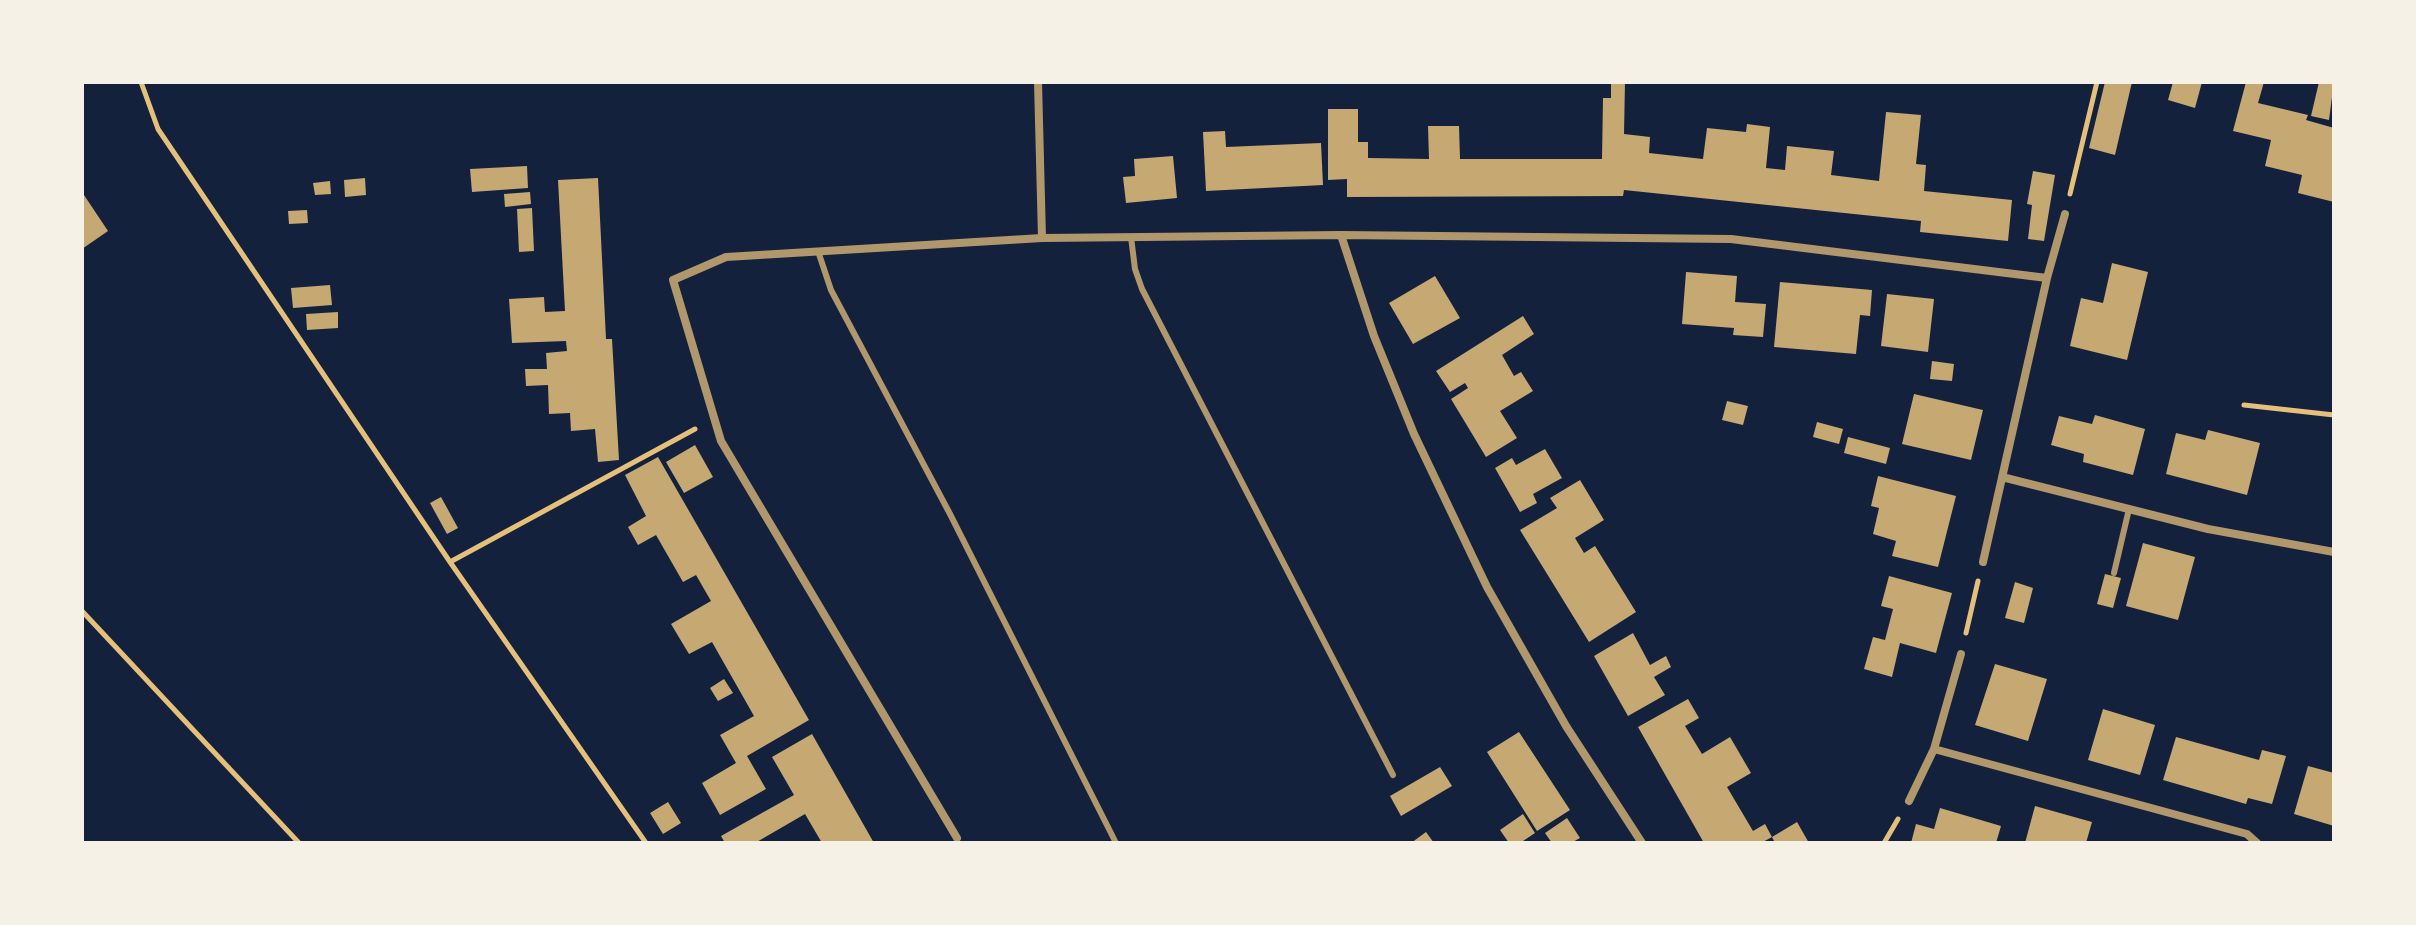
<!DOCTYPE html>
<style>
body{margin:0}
#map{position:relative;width:2416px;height:925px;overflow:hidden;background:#14213d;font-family:Spectral,serif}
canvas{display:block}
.frame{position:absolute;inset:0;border:84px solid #f6f1e7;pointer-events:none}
</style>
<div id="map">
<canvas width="2416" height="925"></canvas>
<div class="frame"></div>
</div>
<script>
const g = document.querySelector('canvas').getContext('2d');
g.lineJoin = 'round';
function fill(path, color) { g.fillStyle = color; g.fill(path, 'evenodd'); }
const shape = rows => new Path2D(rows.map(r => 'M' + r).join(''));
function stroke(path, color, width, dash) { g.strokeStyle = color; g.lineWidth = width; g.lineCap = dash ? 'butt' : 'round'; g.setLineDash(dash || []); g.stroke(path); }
const building = shape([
 [1611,82,1625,82,1624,134,1650,137,1649,153,1703,159,1707,128,1746,132,1747,124,1770,127,1766,168,1785,170,1787,146,1834,151,1831,175,1879,181,1886,112,1921,115,1916,164,1926,165,1924,191,2012,200,2008,241,1920,232,1921,221,1624,190,1623,196,1347,197,1347,179,1328,180,1328,109,1358,109,1358,142,1368,142,1368,158,1429,159,1428,126,1459,126,1460,159,1602,159,1603,98,1611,98],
 [2105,82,2132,82,2115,155,2089,148],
 [2173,82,2202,82,2195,108,2168,100],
 [2246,82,2264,82,2258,103,2308,115,2306,120,2334,128,2334,202,2298,193,2302,175,2265,166,2271,140,2233,131],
 [2319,82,2334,82,2329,120,2311,116],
 [1225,131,1226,147,1321,143,1323,185,1206,191,1203,132],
 [1173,156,1177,198,1126,203,1123,177,1135,176,1134,159],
 [527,166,528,188,472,192,470,169],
 [2033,171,2055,175,2044,241,2028,239,2032,205,2027,204],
 [365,178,366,195,345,197,344,180],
 [598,178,606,339,612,339,619,460,598,462,595,429,571,431,570,413,549,414,548,385,526,386,525,369,547,369,546,353,567,351,566,341,512,343,509,299,544,297,545,312,565,311,558,180],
 [330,181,331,194,315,195,313,183],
 [82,192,108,231,82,249],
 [530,192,531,204,505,207,504,194],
 [532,208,534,251,519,252,517,209],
 [307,210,308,223,289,224,288,211],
 [2112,263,2148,272,2127,360,2070,346,2081,298,2103,303],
 [1686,272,1737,276,1735,302,1766,304,1763,337,1733,335,1734,328,1682,324],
 [1435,276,1460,318,1413,344,1389,303],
 [1780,282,1872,290,1870,316,1860,315,1856,354,1774,347],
 [330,285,332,305,293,308,291,288],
 [1887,294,1934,299,1928,352,1881,346],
 [338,312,338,328,307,330,306,314],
 [1523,316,1534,334,1502,355,1514,376,1521,372,1533,391,1500,411,1517,438,1486,457,1451,399,1468,388,1465,383,1450,392,1436,371],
 [1932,361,1954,364,1952,381,1930,379],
 [1914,394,1983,410,1971,460,1902,444],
 [1727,401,1748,406,1743,425,1722,420],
 [2095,415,2145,429,2133,475,2083,462,2084,454,2051,445,2059,416,2092,424],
 [1817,422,1843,429,1839,444,1813,437],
 [2208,430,2260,443,2247,495,2166,474,2176,433,2205,440],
 [1848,437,1890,448,1886,464,1844,453],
 [695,445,713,477,684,493,666,462],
 [1545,449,1562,478,1533,494,1537,503,1520,512,1495,468,1512,458,1516,465],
 [658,457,809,720,747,756,766,789,720,815,702,783,736,763,720,735,754,716,712,642,689,654,671,624,711,601,696,575,683,582,656,535,638,545,628,527,646,516,625,475],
 [1878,476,1956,496,1938,567,1892,556,1896,541,1873,534,1879,508,1871,506],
 [1580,480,1604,520,1575,538,1584,553,1595,546,1636,612,1589,642,1520,530,1557,508,1550,498],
 [441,497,458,528,447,534,430,503],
 [2143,543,2195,557,2178,620,2126,606],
 [2105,574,2121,578,2113,608,2097,604],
 [1889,576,1952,593,1936,653,1900,643,1892,677,1864,669,1873,637,1885,640,1893,609,1881,606],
 [2015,582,2033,588,2024,623,2005,618],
 [1633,633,1650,665,1666,656,1671,667,1654,677,1665,695,1628,716,1594,656],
 [1995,664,2047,679,2028,741,1975,725],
 [724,679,733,693,718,701,710,688],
 [1688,699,1699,718,1685,726,1702,754,1730,737,1751,773,1727,787,1753,831,1765,824,1772,837,1761,843,1704,843,1638,727],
 [2103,709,2155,725,2140,775,2088,760],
 [1519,732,1570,810,1537,831,1487,752],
 [812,734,874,843,822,843,805,814,755,843,725,843,721,836,794,795,772,757],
 [2176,737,2259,760,2262,750,2286,756,2272,804,2248,798,2246,804,2163,780],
 [2308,766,2334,773,2334,826,2294,814],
 [1440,767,1452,786,1401,816,1390,796],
 [668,802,681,823,663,834,650,813],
 [2035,806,2092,822,2086,843,2025,843],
 [1940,808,2001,826,1996,843,1911,843,1916,824,1934,829],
 [1523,814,1535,833,1520,843,1509,843,1500,830],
 [1567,818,1580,838,1571,843,1552,843,1545,833],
 [1797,822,1809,843,1775,843,1772,837],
 [1426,832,1434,843,1411,843]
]);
const path = shape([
 [141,82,158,129,450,562,646,843],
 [2070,194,2097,82],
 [2244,405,2334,415],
 [450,562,695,429],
 [82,611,299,843],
 [1966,633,1978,581],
 [1884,843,1898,819]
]);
const service = shape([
 [1131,237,1135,269,1142,289,1393,775],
 [818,251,831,290,950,514,1116,843],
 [2114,573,2129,509]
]);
const minor = shape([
 [1038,82,1042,238],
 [1341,235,1374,336,1414,434,1487,587,1566,726,1642,843],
 [2002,477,2208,529,2334,552],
 [1983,562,2047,278,2065,214],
 [1934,749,2247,834,2257,843],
 [1909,801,1934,749,1961,654],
 [957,838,721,441,673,280,726,257,1042,238,1341,235,1731,239,2047,278]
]);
fill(building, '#c6a872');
stroke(path, '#e5c07b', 5);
stroke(service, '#b1986c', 6);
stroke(minor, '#b1986c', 8);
</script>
